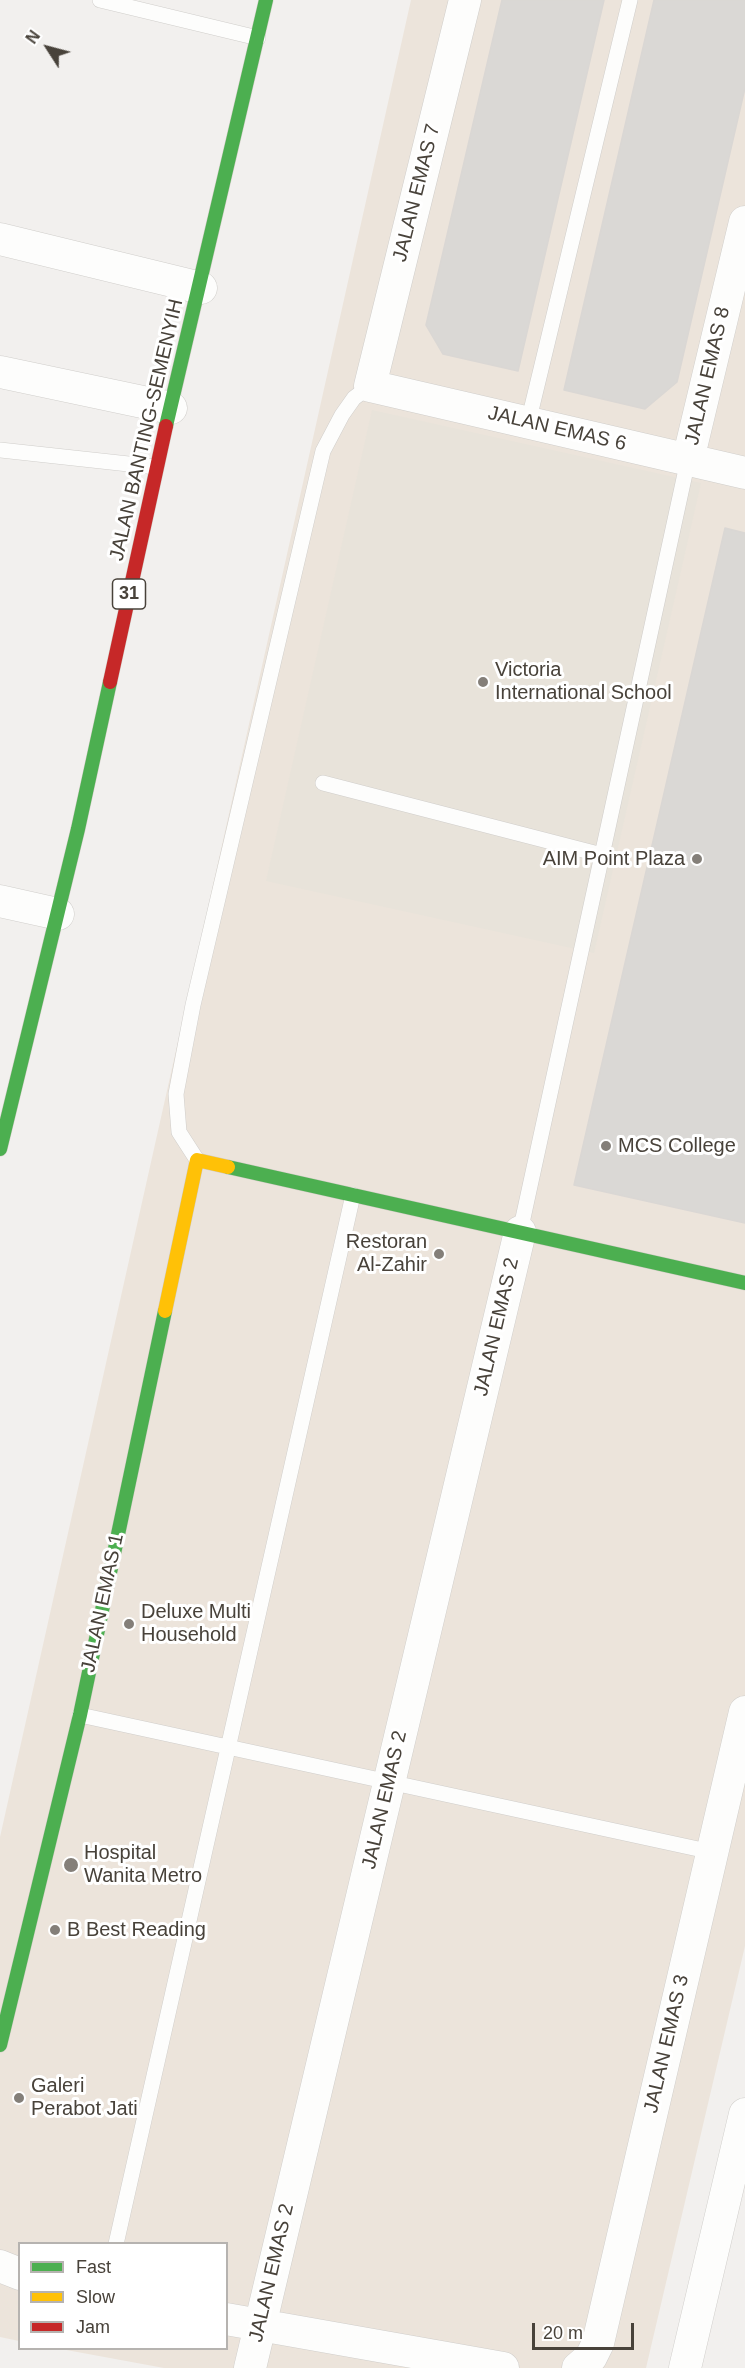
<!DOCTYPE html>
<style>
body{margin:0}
#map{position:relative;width:745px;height:2368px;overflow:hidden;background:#f2f0ee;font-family:Arial,sans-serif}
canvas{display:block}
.legend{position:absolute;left:18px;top:2242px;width:210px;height:108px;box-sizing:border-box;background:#fff;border:2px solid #b6b3b0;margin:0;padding:8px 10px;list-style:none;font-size:18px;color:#48423a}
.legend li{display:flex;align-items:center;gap:12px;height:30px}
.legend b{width:30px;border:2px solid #b6b3b0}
.north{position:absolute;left:18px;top:18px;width:60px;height:60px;-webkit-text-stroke:4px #fff;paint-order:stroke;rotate:306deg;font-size:16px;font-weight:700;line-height:24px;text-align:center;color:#48423a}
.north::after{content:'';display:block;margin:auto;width:21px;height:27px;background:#48423a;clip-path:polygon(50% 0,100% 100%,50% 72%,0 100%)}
.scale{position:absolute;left:532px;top:2323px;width:102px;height:27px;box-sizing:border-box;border:3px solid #48423a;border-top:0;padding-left:8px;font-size:18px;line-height:21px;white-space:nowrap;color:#48423a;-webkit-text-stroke:4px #fff;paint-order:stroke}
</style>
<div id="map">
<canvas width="745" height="2368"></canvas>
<ul class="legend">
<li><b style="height:8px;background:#4caf50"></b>Fast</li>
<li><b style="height:8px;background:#ffc107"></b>Slow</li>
<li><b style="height:8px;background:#c62828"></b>Jam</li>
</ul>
<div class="north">N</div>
<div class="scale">20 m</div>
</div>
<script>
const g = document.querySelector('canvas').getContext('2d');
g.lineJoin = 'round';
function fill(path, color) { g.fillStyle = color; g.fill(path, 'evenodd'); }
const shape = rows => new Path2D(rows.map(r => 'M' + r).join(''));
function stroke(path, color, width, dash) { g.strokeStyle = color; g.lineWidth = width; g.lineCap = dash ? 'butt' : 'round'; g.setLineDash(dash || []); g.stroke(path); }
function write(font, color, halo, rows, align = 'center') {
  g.font = font + ' Arial,sans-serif'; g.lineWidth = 6; g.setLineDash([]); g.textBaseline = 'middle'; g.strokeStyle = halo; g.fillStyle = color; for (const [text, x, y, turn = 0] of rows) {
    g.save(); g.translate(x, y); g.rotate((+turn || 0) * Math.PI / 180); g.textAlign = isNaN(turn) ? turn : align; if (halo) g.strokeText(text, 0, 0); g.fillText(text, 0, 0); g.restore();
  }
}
const commercial = shape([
 [411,0,745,0,745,1946,646,2368,164,2368,61,2349,226,2348,226,2244,20,2244,19,2341,0,2337,0,1837]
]);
const education = shape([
 [372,410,701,483,594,953,266,881]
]);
const building = shape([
 [502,0,604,0,518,371,443,354,426,325,502,0],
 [654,0,745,0,745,88,677,382,645,409,564,390,654,0],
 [725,528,745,533,745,1223,574,1185,725,528]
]);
const lane = shape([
 [100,0,258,38],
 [528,423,630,0],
 [0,450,156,467],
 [323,783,602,855],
 [197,1160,179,1132,176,1094,193,1005,323,451,342,415,354,398,370,386],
 [520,1232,688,460],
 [80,1715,712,1852],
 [116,2244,353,1195]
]);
const street = shape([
 [465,0,370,386,745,473],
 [0,239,201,288],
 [0,372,171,408],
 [688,460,745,222],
 [0,901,58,914],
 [0,2266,20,2274],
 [226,2319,503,2368],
 [250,2368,520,1232],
 [578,2368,591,2357,598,2343,745,1712],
 [685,2368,745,2114]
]);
const fast = shape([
 [166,426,266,0],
 [0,1149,78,829,110,682],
 [228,1167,745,1283],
 [0,2045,80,1715,165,1311]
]);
const slow = shape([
 [165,1311,197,1160,228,1167]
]);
const jam = shape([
 [110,682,166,426]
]);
const markers = [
 [483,682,6,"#847f79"],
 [697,859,6,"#847f79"],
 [606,1146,6,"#847f79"],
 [439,1254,6,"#847f79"],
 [129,1624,6,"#847f79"],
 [71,1865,8,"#847f79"],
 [55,1930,6,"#847f79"],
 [19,2098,6,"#847f79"]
];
const shields = [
 [129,594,33]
];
const shieldNames = [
 ["31",129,594]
];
const streetNames = [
 ["JALAN EMAS 7",417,193,-76],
 ["JALAN EMAS 8",708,376,-77],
 ["JALAN EMAS 6",557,429,13],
 ["JALAN BANTING-SEMENYIH",147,430,-77],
 ["JALAN EMAS 2",497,1327,-77],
 ["JALAN EMAS 1",103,1603,-78],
 ["JALAN EMAS 2",385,1800,-77],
 ["JALAN EMAS 3",667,2044,-77],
 ["JALAN EMAS 2",272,2273,-77]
];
const poiNames = [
 ["Victoria",495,670],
 ["International School",495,693],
 ["AIM Point Plaza",685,859,"right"],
 ["MCS College",618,1146],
 ["Restoran",427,1242,"right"],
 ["Al-Zahir",427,1265,"right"],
 ["Deluxe Multi",141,1612],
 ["Household",141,1635],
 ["Hospital",84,1853],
 ["Wanita Metro",84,1876],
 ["B Best Reading",67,1930],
 ["Galeri",31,2086],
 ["Perabot Jati",31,2109]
];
fill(commercial, '#ece4db');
fill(education, '#e8e3da');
fill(building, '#dad8d5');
stroke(building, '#dad7d4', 1.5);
stroke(lane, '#d0cecb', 16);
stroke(street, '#d0cecb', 33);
stroke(fast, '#d0ccc5', 15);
stroke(slow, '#d0ccc5', 15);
stroke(jam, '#d0ccc5', 15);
stroke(lane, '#fdfdfc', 15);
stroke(street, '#fdfdfc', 32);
stroke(fast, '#4caf50', 14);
stroke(slow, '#ffc107', 14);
stroke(jam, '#c62828', 14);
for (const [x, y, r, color] of markers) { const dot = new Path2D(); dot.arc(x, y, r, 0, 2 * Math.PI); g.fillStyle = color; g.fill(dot); stroke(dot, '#fff', 2); }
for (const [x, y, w] of shields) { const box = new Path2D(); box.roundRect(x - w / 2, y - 15, w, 30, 4.5); g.fillStyle = '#fff'; g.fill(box); stroke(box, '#48423a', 1.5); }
write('bold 18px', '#48423a', null, shieldNames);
write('20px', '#48423a', '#fff', streetNames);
write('20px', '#48423a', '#fff', poiNames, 'left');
</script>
